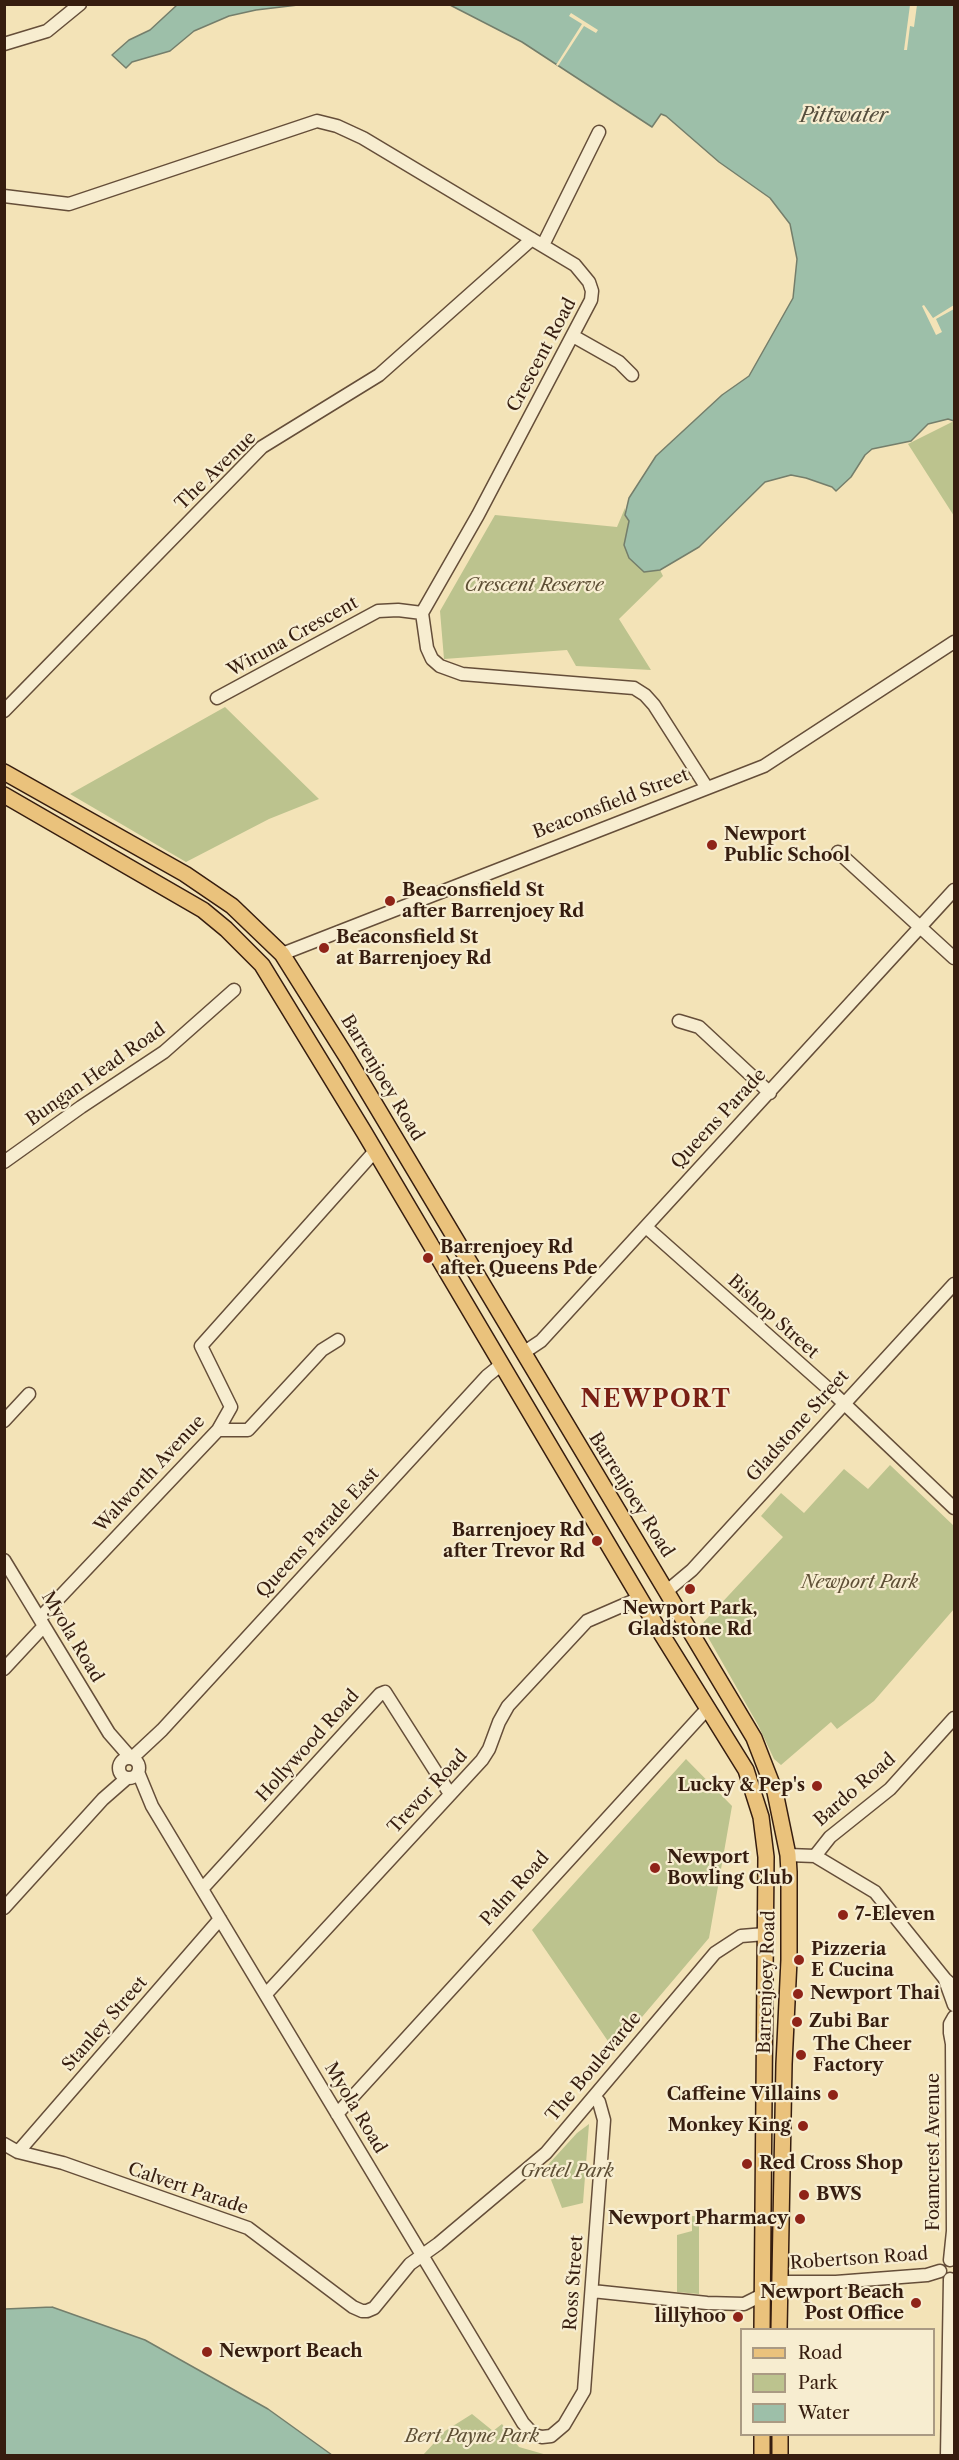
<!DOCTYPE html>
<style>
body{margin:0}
#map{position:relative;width:959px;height:2460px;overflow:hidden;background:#f3e3b7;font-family:"Libre Caslon Text",serif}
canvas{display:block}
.frame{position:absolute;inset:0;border:6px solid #361d0f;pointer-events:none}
.legend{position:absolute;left:740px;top:2328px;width:195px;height:108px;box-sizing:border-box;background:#f7edd0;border:2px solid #aa9a83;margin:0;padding:8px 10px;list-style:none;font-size:18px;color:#361d0f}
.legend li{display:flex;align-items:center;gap:12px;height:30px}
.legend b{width:30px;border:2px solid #aa9a83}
</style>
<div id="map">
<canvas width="959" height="2460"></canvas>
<div class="frame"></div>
<ul class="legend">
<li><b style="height:8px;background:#eac27c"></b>Road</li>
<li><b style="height:16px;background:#bcc38e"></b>Park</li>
<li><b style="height:16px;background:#9dbfa9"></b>Water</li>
</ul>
</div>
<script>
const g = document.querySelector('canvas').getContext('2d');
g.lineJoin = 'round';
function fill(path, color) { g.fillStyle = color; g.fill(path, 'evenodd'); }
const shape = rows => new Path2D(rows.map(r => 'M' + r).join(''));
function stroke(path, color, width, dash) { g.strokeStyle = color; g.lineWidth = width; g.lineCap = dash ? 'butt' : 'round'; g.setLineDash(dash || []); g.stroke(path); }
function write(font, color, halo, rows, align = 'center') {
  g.font = font + ' "Libre Caslon Text",serif'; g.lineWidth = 4.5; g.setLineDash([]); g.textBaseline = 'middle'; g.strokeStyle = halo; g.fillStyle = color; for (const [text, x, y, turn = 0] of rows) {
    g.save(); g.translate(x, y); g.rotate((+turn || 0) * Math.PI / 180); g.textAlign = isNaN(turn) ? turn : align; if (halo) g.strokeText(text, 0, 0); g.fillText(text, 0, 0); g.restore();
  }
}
const green = shape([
 [954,421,954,516,908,444],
 [625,508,625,515,629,521,624,545,644,572,660,570,663,576,619,619,651,670,576,666,567,650,444,659,440,611,495,515,617,527],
 [225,707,319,799,269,819,186,862,70,794],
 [890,1465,954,1526,954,1609,874,1701,837,1729,831,1722,781,1765,774,1759,758,1725,701,1625,783,1537,761,1516,781,1493,804,1513,844,1469,868,1489],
 [686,1759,732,1806,709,1938,614,2050,532,1930],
 [589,2124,583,2203,562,2208,546,2167,577,2133],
 [692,2216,699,2216,699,2294,677,2292,677,2235,692,2231],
 [472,2414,493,2431,502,2424,519,2447,547,2455,423,2455,445,2431]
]);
const water = shape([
 [177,5,298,5,256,10,229,16,194,31,170,51,132,62,126,68,112,55,129,40,150,30,177,5],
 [450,5,954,5,954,421,948,419,928,424,911,441,872,449,865,455,851,477,836,491,832,487,806,478,791,475,765,482,699,547,660,570,644,572,629,558,624,545,629,521,625,515,629,498,656,456,722,395,749,376,793,298,797,259,790,224,770,198,719,162,666,116,661,114,652,127,522,42,450,5],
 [52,2307,145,2340,268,2409,332,2455,5,2455,5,2309,52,2307]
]);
const pier = shape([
 [910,5,917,5,914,27,910,26,907,50,904,50],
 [571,13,598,30,596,33,584,26,558,66,556,65,582,24,569,16],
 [924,305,933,318,954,305,954,309,936,319,942,332,936,335,922,306]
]);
const minor = shape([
 [4,44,47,31,80,4],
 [4,196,69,204,317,121,337,126,363,138,575,265,589,282,592,291,591,300,478,515,422,613,427,648,432,659,440,666,462,674,634,688,645,695,654,705,707,788],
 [543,245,599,132],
 [573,336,619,362,632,375],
 [217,698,378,611,398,610,422,613],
 [4,711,262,447,379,375,532,239],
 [838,852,954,958],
 [282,954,764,766,954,642],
 [679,1021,699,1027,770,1093],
 [4,1162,81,1107,164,1052,234,990],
 [646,1227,832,1392,954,1508],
 [523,1353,541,1341,954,890],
 [4,1421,29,1394],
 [218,1430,248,1430,322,1350,338,1340],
 [4,1560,109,1733,130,1757],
 [667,1591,692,1570,954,1284],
 [40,1618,218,1430,231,1407,201,1346,375,1151],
 [4,1669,44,1626],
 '119 1768a10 10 0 1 1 20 0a10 10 0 1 1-20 0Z',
 [132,1758,162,1730,487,1376,502,1364],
 [138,1772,152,1806,523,2423,534,2435,542,2437,551,2436,564,2425,584,2391,604,2120,599,2102,595,2097],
 [788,1855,815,1856,875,1892,945,1979,954,1987],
 [815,1856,830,1837,890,1789,954,1718],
 [202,1889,380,1694,385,1692,450,1794],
 [4,1908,103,1799,127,1778],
 [945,1980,954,2005],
 [266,1994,482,1760,489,1749,499,1722,508,1706,587,1621,640,1598],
 [337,2114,707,1709],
 [4,2144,18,2152,63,2163,248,2228,353,2307,362,2311,367,2311,374,2308,410,2264,438,2244,546,2153,715,1953,741,1936,765,1934],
 [18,2152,220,1919],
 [950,2260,953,2231,952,2044,950,2033,950,2024,954,2017],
 [780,2282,836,2282,927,2275,940,2271],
 [592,2291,707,2303,744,2304,762,2295],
 [947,2456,950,2279]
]);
const major = shape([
 [4,772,185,874,232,906,282,954,348,1059,754,1738,775,1792,788,1855,789,1872,789,1960,784,2064,779,2330],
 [4,795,203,910,226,929,262,965,364,1132,654,1622,746,1770,761,1817,766,1857,762,2330],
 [762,2434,762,2456],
 [780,2434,780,2456]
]);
const markers = [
 [712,845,6,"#8f2418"],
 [390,901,6,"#8f2418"],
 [324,948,6,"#8f2418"],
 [428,1258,6,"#8f2418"],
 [597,1541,6,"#8f2418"],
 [690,1589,6,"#8f2418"],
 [817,1786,6,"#8f2418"],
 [655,1868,6,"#8f2418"],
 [843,1915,6,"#8f2418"],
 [799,1960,6,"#8f2418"],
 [798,1994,6,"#8f2418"],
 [797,2022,6,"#8f2418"],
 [801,2055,6,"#8f2418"],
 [833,2095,6,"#8f2418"],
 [803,2126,6,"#8f2418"],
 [747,2164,6,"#8f2418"],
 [804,2195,6,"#8f2418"],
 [800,2219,6,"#8f2418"],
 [916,2303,6,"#8f2418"],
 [738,2317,6,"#8f2418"],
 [207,2352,6,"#8f2418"]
];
const streetNames = [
 ["Crescent Road",542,355,-62],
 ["The Avenue",216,471,-44],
 ["Wiruna Crescent",293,637,-29],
 ["Beaconsfield Street",611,804,-21],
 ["Bungan Head Road",96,1075,-35],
 ["Barrenjoey Road",382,1078,59],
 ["Queens Parade",719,1119,-47],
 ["Bishop Street",773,1317,42],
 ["Gladstone Street",798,1426,-48],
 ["Walworth Avenue",150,1474,-47],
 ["Barrenjoey Road",631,1495,58],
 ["Queens Parade East",318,1533,-47],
 ["Myola Road",72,1637,59],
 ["Hollywood Road",308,1746,-48],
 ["Bardo Road",855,1790,-41],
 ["Trevor Road",428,1792,-47],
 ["Palm Road",515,1889,-48],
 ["Barrenjoey Road",767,1982,-88],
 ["Stanley Street",105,2024,-49],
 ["The Boulevarde",594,2067,-50],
 ["Myola Road",355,2108,59],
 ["Foamcrest Avenue",934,2152,-90],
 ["Calvert Parade",188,2189,19],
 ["Robertson Road",859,2259,-4],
 ["Ross Street",574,2283,-86]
];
const parkNames = [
 ["Crescent Reserve",534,586],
 ["Newport Park",860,1583],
 ["Gretel Park",567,2172],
 ["Bert Payne Park",472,2437]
];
const poiNames = [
 ["Newport",724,835],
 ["Public School",724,856],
 ["Beaconsfield St",402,891],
 ["after Barrenjoey Rd",402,912],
 ["Beaconsfield St",336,938],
 ["at Barrenjoey Rd",336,959],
 ["Barrenjoey Rd",440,1248],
 ["after Queens Pde",440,1269],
 ["Barrenjoey Rd",585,1531,"right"],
 ["after Trevor Rd",585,1552,"right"],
 ["Newport Park,",690,1609,"center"],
 ["Gladstone Rd",690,1630,"center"],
 ["Lucky & Pep's",805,1786,"right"],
 ["Newport",667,1858],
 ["Bowling Club",667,1879],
 ["7-Eleven",855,1915],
 ["Pizzeria",811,1950],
 ["E Cucina",811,1971],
 ["Newport Thai",810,1994],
 ["Zubi Bar",809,2022],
 ["The Cheer",813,2045],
 ["Factory",813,2066],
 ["Caffeine Villains",821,2095,"right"],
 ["Monkey King",791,2126,"right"],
 ["Red Cross Shop",759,2164],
 ["BWS",816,2195],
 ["Newport Pharmacy",788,2219,"right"],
 ["Newport Beach",904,2293,"right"],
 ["Post Office",904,2314,"right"],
 ["lillyhoo",726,2317,"right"],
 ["Newport Beach",219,2352]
];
const waterNames = [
 ["Pittwater",844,116]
];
const districtNames = [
 ["NEWPORT",656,1400]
];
fill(green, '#bcc38e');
fill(water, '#9dbfa9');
stroke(water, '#747e6b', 1.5);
fill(pier, '#f3e3b7');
stroke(minor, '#654e39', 15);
stroke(major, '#361d0f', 18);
stroke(minor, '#f7edd0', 12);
stroke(major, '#eac27c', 15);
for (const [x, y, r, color] of markers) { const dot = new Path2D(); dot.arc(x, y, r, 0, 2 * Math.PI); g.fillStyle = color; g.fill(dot); stroke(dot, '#f7edd0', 2); }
write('18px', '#361d0f', '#f7edd0', streetNames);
write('italic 18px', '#5e4f35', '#f7edd0', parkNames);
write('bold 18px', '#361d0f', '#f7edd0', poiNames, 'left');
write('italic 20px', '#554e3d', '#f7edd0', waterNames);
g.letterSpacing = '1.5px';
write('bold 24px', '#7a1f14', '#f7edd0', districtNames);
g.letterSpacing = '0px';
</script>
